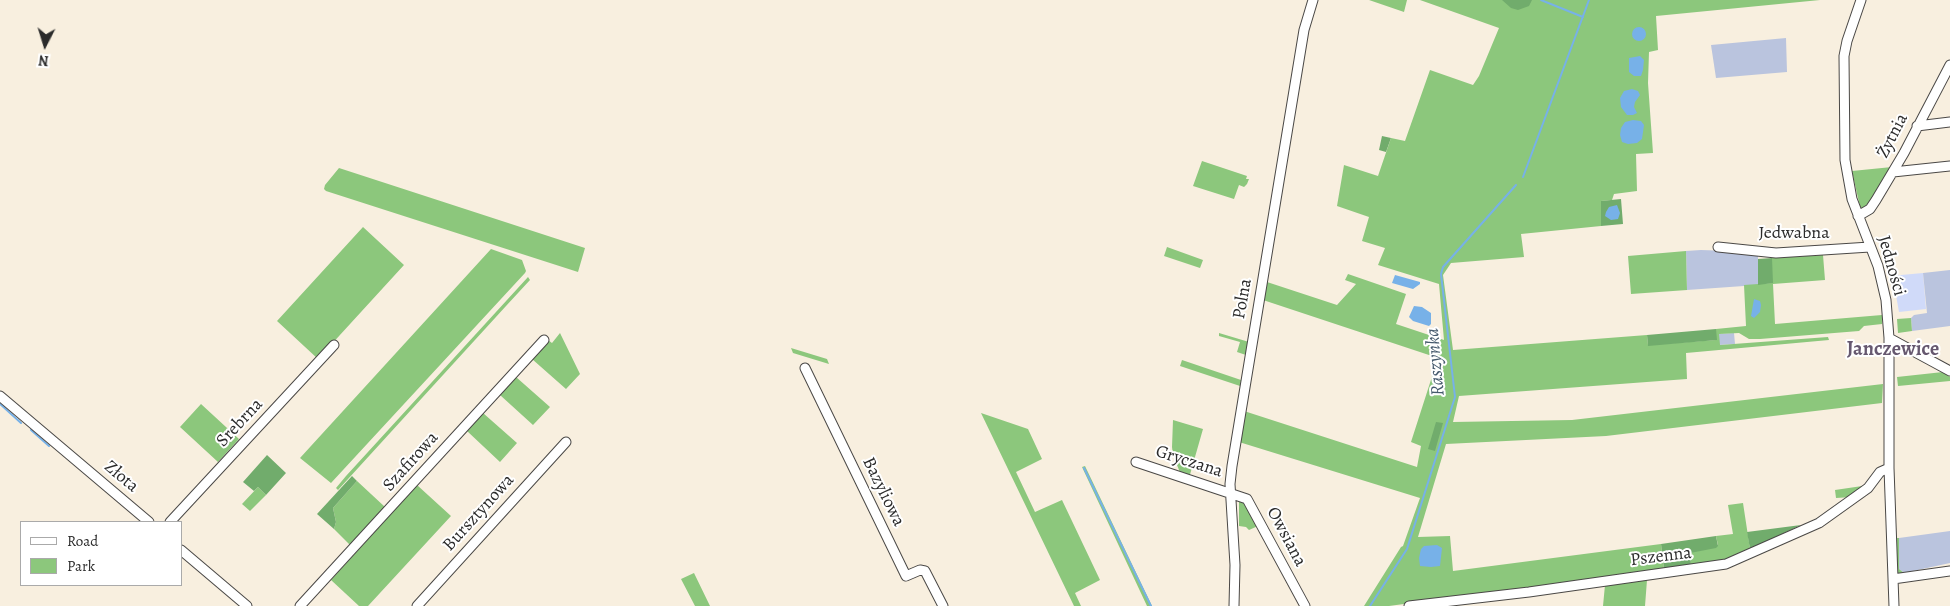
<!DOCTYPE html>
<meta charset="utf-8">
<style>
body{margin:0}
#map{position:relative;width:1950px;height:606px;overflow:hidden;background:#f8efdf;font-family:Alegreya,serif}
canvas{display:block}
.legend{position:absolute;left:20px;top:521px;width:162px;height:65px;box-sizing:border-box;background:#fff;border:1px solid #aaa;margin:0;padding:6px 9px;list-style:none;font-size:15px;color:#2b2b2b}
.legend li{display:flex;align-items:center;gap:10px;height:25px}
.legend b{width:25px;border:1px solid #aaa}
.north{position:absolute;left:20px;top:20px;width:50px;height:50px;-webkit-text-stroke:4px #fff;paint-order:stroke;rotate:185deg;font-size:14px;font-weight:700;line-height:20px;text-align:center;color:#2b2b2b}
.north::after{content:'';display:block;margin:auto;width:18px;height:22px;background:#2b2b2b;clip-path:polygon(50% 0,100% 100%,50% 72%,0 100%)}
</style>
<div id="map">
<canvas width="1950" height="606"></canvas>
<ul class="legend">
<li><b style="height:6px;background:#fff"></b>Road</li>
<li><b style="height:14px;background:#8cc77c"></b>Park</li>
</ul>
<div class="north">N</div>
</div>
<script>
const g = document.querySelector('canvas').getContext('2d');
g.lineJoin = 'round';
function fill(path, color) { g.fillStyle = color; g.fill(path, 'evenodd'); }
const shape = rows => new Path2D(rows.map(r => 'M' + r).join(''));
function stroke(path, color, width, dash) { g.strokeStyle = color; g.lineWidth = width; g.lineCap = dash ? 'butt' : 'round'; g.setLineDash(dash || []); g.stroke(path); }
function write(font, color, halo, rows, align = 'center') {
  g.font = font + ' Alegreya,serif'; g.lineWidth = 4; g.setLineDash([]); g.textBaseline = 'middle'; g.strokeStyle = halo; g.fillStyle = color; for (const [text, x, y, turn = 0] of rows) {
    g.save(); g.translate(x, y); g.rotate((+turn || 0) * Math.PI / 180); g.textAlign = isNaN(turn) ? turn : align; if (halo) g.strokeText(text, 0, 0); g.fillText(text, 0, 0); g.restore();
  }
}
const built = shape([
 [1923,273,1926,309,1899,312,1894,284,1890,276]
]);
const industrial = shape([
 [1786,38,1787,72,1716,78,1711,45],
 [1701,250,1758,252,1758,285,1687,290,1686,251],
 [1950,270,1950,326,1912,331,1911,318,1914,315,1927,313,1923,273],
 [1734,333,1735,344,1719,345,1718,334],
 [1950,531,1950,563,1904,573,1899,569,1899,538]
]);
const green = shape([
 [1369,0,1407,0,1404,12],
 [1420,0,1820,0,1656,16,1658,50,1649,52,1648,83,1653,153,1636,154,1637,191,1614,194,1612,200,1601,201,1601,226,1521,234,1524,257,1451,263,1443,275,1453,350,1647,335,1648,345,1716,340,1716,329,1746,326,1744,285,1772,283,1772,258,1823,255,1825,280,1773,284,1775,324,1882,315,1882,324,1864,326,1859,331,1760,339,1749,339,1739,333,1719,334,1720,345,1828,337,1829,340,1686,353,1687,379,1459,396,1453,422,1572,420,1883,384,1882,403,1606,436,1446,444,1418,537,1450,536,1453,571,1661,544,1664,569,1389,606,1364,606,1401,547,1403,546,1420,498,1239,442,1244,411,1417,467,1421,446,1411,442,1438,358,1263,300,1267,282,1337,305,1356,284,1345,280,1348,274,1406,294,1396,324,1444,340,1439,284,1378,265,1385,248,1362,241,1369,217,1337,206,1344,165,1378,176,1391,138,1405,141,1430,70,1473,85,1479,76,1499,28],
 [1202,161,1247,176,1246,179,1249,179,1247,184,1244,187,1239,185,1234,199,1193,186],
 [1892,167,1870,201,1863,209,1860,207,1852,171],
 [339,168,585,248,578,272,326,191,324,189,325,185],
 [363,227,404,265,318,359,277,321],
 [1167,247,1203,260,1200,268,1164,256],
 [491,249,522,260,526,271,525,273,331,483,300,458],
 [1686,251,1687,290,1631,294,1628,256],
 [528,277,530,280,506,306,338,490,336,488,346,476],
 [1911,318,1912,331,1898,333,1897,319],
 [560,333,580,374,566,389,532,359,548,340,552,343],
 [1219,333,1249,342,1246,355,1237,352,1240,342,1219,336],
 [791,348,827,359,829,364,793,353],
 [1182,360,1241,380,1240,386,1180,366],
 [1943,372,1950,377,1950,381,1898,386,1897,377],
 [516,377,550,407,533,425,500,395],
 [201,404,239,439,218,462,180,427],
 [483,413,517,443,500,462,467,431],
 [981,413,1028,429,1042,459,1016,472,1035,512,1062,500,1100,580,1075,593,1081,606,1074,606],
 [1173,420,1203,429,1189,478,1181,475,1173,455,1172,447],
 [1085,466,1152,606,1147,606,1082,467],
 [357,481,385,507,350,545,334,529,336,522,333,508],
 [417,485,451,516,368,606,359,606,331,580],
 [1869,485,1852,497,1836,498,1835,490],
 [258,487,266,495,250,511,242,504],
 [1239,499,1246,501,1258,526,1249,530,1246,527,1239,526],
 [1743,503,1750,549,1726,560,1691,565,1689,553,1718,545,1716,536,1733,534,1728,505],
 [1896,538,1899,538,1899,569,1904,573,1897,575],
 [694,573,710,606,695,606,681,579],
 [1647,580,1645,606,1603,606,1605,585]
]);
const forest = shape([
 [1502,0,1532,0,1529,6,1518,10,1511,8],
 [1382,136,1391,138,1386,152,1379,150],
 [1621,199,1623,224,1601,226,1601,201],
 [1772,258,1773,283,1758,285,1758,259],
 [1716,329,1717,340,1648,346,1647,335],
 [1436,422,1443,423,1435,451,1428,449],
 [267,455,286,473,266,495,258,487,254,491,243,482],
 [352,476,357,481,333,508,336,522,334,529,317,514],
 [1801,525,1750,549,1747,532],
 [1716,536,1718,546,1716,548,1690,553,1691,565,1664,569,1661,544]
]);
const water = shape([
 '1632 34a7 7 0 1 1 14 0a7 7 0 1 1-14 0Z',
 [1640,56,1644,60,1643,70,1641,76,1634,76,1629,72,1629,58],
 [1632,89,1638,91,1640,95,1635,102,1634,107,1637,113,1633,115,1627,115,1621,107,1620,98,1624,91],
 [1633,120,1641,121,1644,125,1642,139,1637,143,1628,144,1622,142,1620,135,1621,128,1625,122],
 [1617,205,1620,213,1618,219,1611,220,1605,216,1606,212,1609,207],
 [1395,275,1420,282,1420,284,1413,289,1392,283],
 [1754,299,1760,301,1761,305,1760,312,1754,318,1751,316],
 [1414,306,1422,307,1431,313,1431,324,1429,326,1413,321,1409,317],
 [1437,545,1442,548,1440,566,1431,567,1420,566,1419,558,1421,549,1424,546]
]);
const stream = shape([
 [1541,0,1583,17],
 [1523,177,1589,0],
 [0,404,21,423],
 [31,430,49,446],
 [1084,468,1151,606],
 [1370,606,1407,549,1455,397,1441,274,1443,267,1516,185]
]);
const minor = shape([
 [1861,0,1847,41,1844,56,1845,160,1852,199,1878,266,1886,300,1889,338,1889,468,1894,606],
 [1917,126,1950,122],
 [1893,172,1950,166],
 [1858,216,1870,209,1876,200,1904,153,1950,65],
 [1718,247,1776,253,1870,247],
 [1889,338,1950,371],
 [805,368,906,576,920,570,925,571,943,606],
 [0,396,149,522],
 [1136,462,1247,499,1305,606],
 [170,522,334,345],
 [181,550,247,606],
 [1893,579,1950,571],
 [300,606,544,340],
 [417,606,566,442],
 [1234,606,1235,565,1230,484,1232,466,1304,30,1313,0],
 [1409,606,1529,592,1726,564,1819,523,1868,488,1880,472,1889,468]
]);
const streetNames = [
 ["Żytnia",1893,136,-63],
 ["Jedwabna",1794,234],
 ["Jedności",1891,266,74],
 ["Polna",1243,299,-80],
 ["Srebrna",240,423,-47],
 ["Szafirowa",411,462,-48],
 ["Gryczana",1189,462,18],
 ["Złota",121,477,40],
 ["Bazyliowa",883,492,64],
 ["Bursztynowa",479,513,-48],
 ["Owsiana",1286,537,62],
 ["Pszenna",1661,557,-7]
];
const waterNames = [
 ["Raszynka",1436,362,-95]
];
const quarterNames = [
 ["Janczewice",1893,350]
];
fill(built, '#d0daf9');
fill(industrial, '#bac4de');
fill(green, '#8cc77c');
fill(forest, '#71ac6c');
fill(water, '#77b1e8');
stroke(stream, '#77b1e8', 2);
stroke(minor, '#4a4846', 11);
stroke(minor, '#fff', 9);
write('18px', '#2b2b2b', '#fff', streetNames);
write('italic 19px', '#465a6d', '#fff', waterNames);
write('bold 20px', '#66586f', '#fff', quarterNames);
</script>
